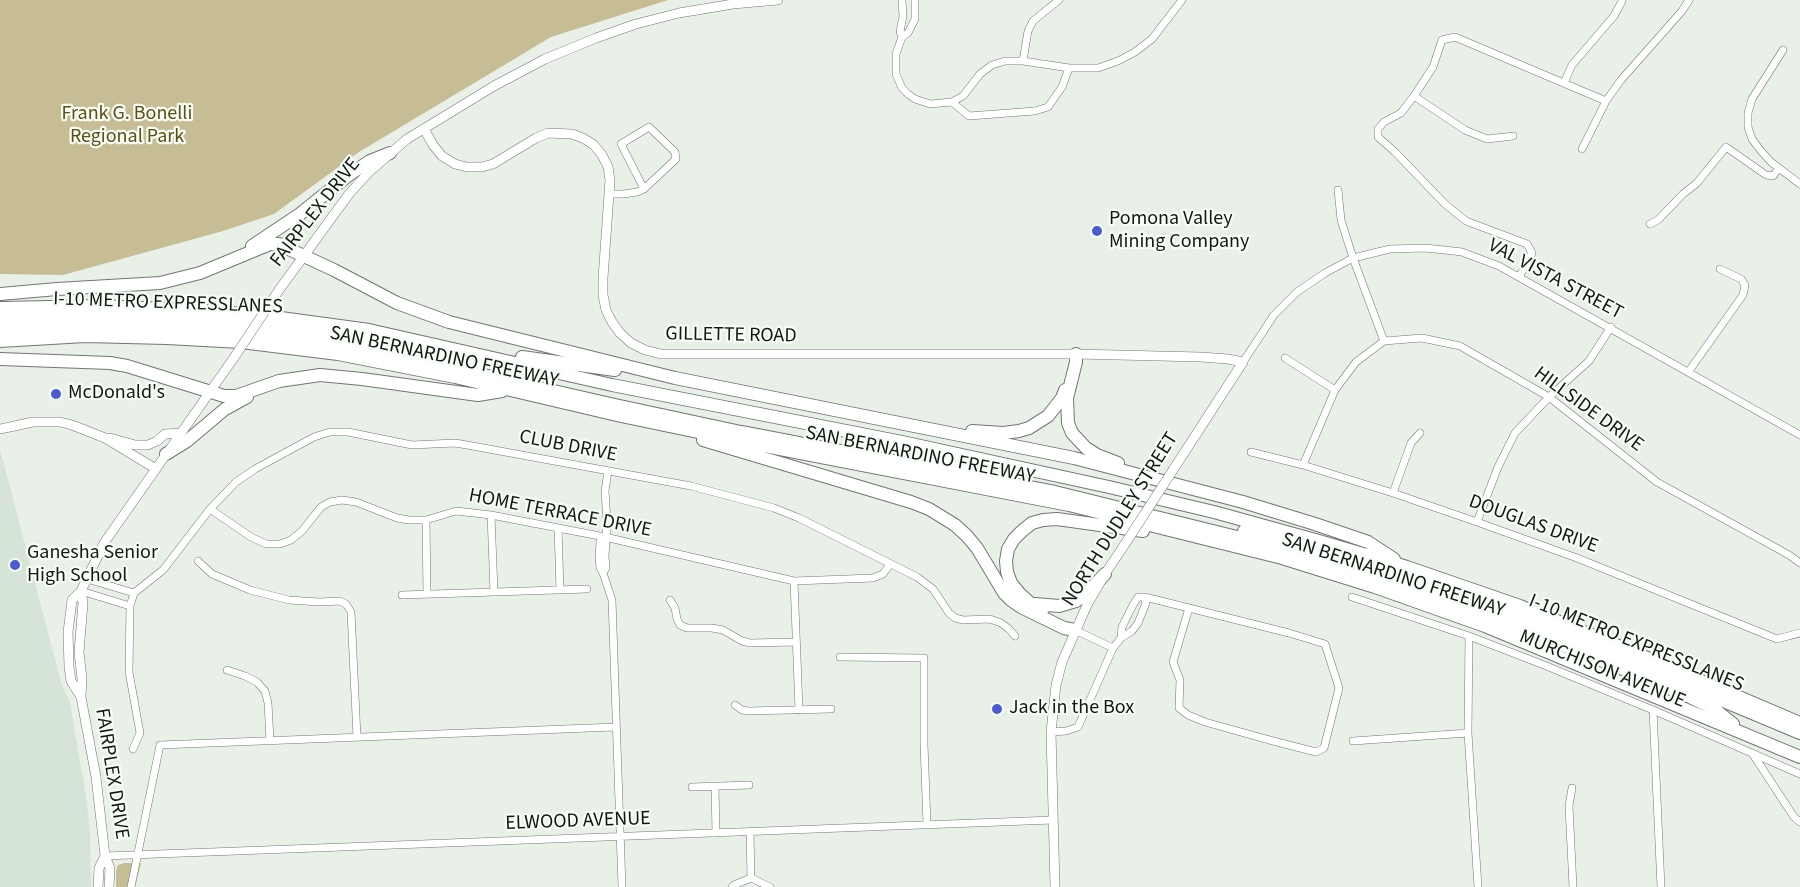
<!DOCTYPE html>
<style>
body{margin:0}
canvas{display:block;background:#e8f0e8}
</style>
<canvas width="1800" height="887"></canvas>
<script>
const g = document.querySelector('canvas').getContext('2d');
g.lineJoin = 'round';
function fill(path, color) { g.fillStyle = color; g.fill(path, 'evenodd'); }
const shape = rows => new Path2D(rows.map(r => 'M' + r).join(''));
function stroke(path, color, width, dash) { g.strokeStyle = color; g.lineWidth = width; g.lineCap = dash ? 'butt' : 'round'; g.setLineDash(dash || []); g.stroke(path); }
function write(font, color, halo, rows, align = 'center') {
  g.font = font + ' "Source Sans 3",sans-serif'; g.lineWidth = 4.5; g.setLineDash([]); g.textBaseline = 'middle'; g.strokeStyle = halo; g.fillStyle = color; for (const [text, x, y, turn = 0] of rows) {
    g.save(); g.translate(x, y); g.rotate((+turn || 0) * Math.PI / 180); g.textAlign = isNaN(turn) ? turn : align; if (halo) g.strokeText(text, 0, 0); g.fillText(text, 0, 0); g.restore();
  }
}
const built = shape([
 [0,449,61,682,70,703,86,796,90,832,91,887,0,887]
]);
const green = shape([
 [0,0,668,0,551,37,359,152,274,214,223,231,63,275,0,274],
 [124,863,141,863,135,887,116,887,116,871,118,865]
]);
const street = shape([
 [902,0,903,16,900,32,902,37,896,54,896,74,902,88,908,94,915,99,930,104,952,102,963,96,980,74,992,65,1005,61,1023,61,1069,68,1098,68,1118,61,1135,52,1152,39,1182,0],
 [902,37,908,33,915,19,915,0],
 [1783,50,1752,99,1748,113,1748,127,1752,139,1761,151,1771,162,1800,184],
 [1023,61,1028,31,1033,21,1059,0],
 [1564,83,1572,65,1614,16,1622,1],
 [1414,96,1465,130,1487,139,1513,136],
 [952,102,969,116,1035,111,1048,107,1062,87,1069,68],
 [1582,149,1606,101,1621,80,1682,11,1689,0],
 [1338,190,1341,220,1353,258,1384,341],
 [609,194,624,194,637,192,644,189,676,159,675,152,649,127,621,144,644,189],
 [1650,224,1658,220,1683,194,1697,183,1726,147,1766,175,1773,176,1779,168],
 [1519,277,1532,253,1527,244,1466,221,1445,204,1395,152,1378,137,1378,129,1384,122,1401,113,1414,96,1433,67,1442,40,1455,37,1606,101],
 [1285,358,1335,390],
 [1243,362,1274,315,1297,292,1325,273,1353,258,1390,249,1426,248,1462,252,1499,266,1800,435],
 [1689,371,1743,295,1745,285,1741,279,1720,269],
 [1251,452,1303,465,1393,493,1477,522,1577,558,1777,639,1800,633],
 [1303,465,1335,390,1356,362,1384,341,1422,338,1460,346,1549,397,1657,482,1789,555,1800,563],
 [1393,493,1411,443,1420,433],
 [210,509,251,537,266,544,280,544,291,540,302,531,321,507,330,502,342,500,356,502,397,518,409,520,426,520,456,511,491,515,605,537,794,581,873,578,883,574,890,564],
 [491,515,494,592],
 [426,520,427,594],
 [1477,522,1498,467,1515,433,1549,397,1589,361,1611,327],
 [558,528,560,590],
 [605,537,600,541,599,558,600,568,603,573,612,600,622,887],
 [198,561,212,574,250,590,289,600,319,602,340,601,346,604,351,612,357,737],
 [603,573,606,568,605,557,607,522,605,491,608,471],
 [87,579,134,593],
 [794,581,799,710],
 [81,591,130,606],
 [402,595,587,589],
 [1352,597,1469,636,1544,665,1653,710,1800,774],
 [670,600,675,608,677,619,680,625,687,628,712,628,723,630,742,641,750,643,796,642],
 [1075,630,1113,648],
 [1469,636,1468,733,1478,887],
 [1121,638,1122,627,1133,605,1138,597,1144,597,1153,599,1289,633,1325,644,1339,688,1324,748,1316,752,1273,741,1205,722,1188,715,1179,708,1180,680,1173,662,1189,608],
 [840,657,924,658,924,744,927,824],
 [227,670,245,676,257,682,265,691,268,703,270,741],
 [735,705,742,710,748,711,831,709],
 [1653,710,1661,887],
 [1051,732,1066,731,1078,727,1113,648,1121,638,1132,631,1138,623,1146,603,1144,597],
 [1353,741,1468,733],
 [133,749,140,733,129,672,130,606,134,593,163,570,210,509,236,482,255,469,314,437,330,432,348,432,412,445,455,443,467,445,691,486,774,508,799,518,917,577,933,589,949,613,955,618,963,620,990,619,1001,623,1009,629,1015,636],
 [1752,753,1794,817,1800,822],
 [715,786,716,833],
 [692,787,749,785],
 [1572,788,1569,806,1573,887],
 [750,831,751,878],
 [105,856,1053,820],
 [751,878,770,887],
 [131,887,160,745,615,727],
 [732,887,734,885,751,878]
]);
const secondary = shape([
 [424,129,433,145,442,156,455,164,467,167,482,167,493,164,536,138,548,133,572,134,583,138,594,145,602,155,608,167,610,180,603,278,603,295,606,310,612,322,620,333,631,343,645,350,661,354,1076,354,1201,357,1228,359,1243,362,1173,470],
 [279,290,349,194,369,172,407,139,494,86,545,59,596,38,636,24,679,13,733,4,778,0],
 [0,429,33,422,60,422,72,425,105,438,156,469],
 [110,438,135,445,148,445,157,441,165,434,181,433],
 [81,591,83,603,79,652,82,678,81,697,96,777,105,856,110,868,109,887],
 [81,697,71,681,69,667,68,632,72,600,81,591,104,543,233,359],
 [98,887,99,868,105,856],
 [1055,887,1051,732,1056,685,1062,662,1087,605,1105,574,1125,544]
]);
const highway = shape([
 [252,246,300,214,350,174,370,161,390,153],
 [0,294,57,289,160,283,200,273,270,244,277,244,284,245,291,250,334,270,397,303,449,322,675,378,1074,458,1243,502,1315,524,1368,542,1394,559],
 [0,308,100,306,209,311,266,316,369,330,612,385,902,442,1109,487,1214,512,1319,541,1407,567,1520,606,1631,651,1800,723],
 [0,320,94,317,204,321,276,327,389,344,479,363],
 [0,330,59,327,177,328,226,332,325,343,418,360,615,405,741,432,1055,492,1241,538,1399,585,1477,611,1630,672,1690,697,1713,708,1733,724],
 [0,341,85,336,167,338,241,342,338,354,455,377,621,416,784,450,1069,505,1282,558,1375,587,1485,626,1800,757],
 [1076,354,1076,362,1067,398,1068,423,1072,433,1086,448,1097,455,1118,463],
 [522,357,615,370],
 [0,359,110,363,127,366,224,396,236,396,279,381,320,375,362,379,478,395,502,391],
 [972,431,1003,433,1019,431,1029,428,1048,416,1062,398,1065,390],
 [703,440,911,502,929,509,955,525,967,536,977,548,1004,593,1011,600,1021,607,1064,628,1075,630],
 [908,446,924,457,985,470],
 [166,454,187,441,225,409,247,397],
 [1244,531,1365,564,1468,598,1551,629,1800,733],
 [1035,604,1059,606,1076,601,1085,595,1105,574],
 [1043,609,1031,604,1020,594,1011,583,1007,572,1006,561,1008,549,1014,539,1022,531,1032,523,1043,520,1057,519,1143,531]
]);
const secondaryBridge = shape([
 [233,359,279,290],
 [1125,544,1173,470]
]);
const markers = [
 [1097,231,6,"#4c5acf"],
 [56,394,6,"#4c5acf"],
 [15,565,6,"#4c5acf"],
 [997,709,6,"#4c5acf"]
];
const parkNames = [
 ["Frank G. Bonelli",127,115],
 ["Regional Park",127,138]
];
const streetNames = [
 ["FAIRPLEX DRIVE",316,213,-52],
 ["VAL VISTA STREET",1555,280,28],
 ["I-10 METRO EXPRESSLANES",168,304,2],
 ["GILLETTE ROAD",731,336,1],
 ["SAN BERNARDINO FREEWAY",444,358,12],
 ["HILLSIDE DRIVE",1588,410,36],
 ["CLUB DRIVE",568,447,11],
 ["SAN BERNARDINO FREEWAY",920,456,11],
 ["HOME TERRACE DRIVE",560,514,11],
 ["NORTH DUDLEY STREET",1121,520,-58],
 ["DOUGLAS DRIVE",1533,525,20],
 ["SAN BERNARDINO FREEWAY",1393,576,18],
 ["I-10 METRO EXPRESSLANES",1636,644,22],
 ["MURCHISON AVENUE",1602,670,22],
 ["FAIRPLEX DRIVE",111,774,81],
 ["ELWOOD AVENUE",578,822,-2]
];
const poiNames = [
 ["Pomona Valley",1109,220],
 ["Mining Company",1109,243],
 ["McDonald's",68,394],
 ["Ganesha Senior",27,554],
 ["High School",27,577],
 ["Jack in the Box",1009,709]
];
fill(built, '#d6e4d7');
fill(green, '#c6bd95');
stroke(street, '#717771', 8);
stroke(secondary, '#717771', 10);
stroke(highway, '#717771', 14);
stroke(street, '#fff', 7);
stroke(secondary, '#fff', 9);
stroke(highway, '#fff', 12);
stroke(secondaryBridge, '#717771', 10, []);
stroke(secondaryBridge, '#fff', 9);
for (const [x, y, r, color] of markers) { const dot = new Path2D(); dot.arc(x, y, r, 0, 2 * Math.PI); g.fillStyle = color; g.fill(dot); stroke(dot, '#f5fdf6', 2); }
write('20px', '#5d4f12', '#f5fdf6', parkNames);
write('20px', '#141715', '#f5fdf6', streetNames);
write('20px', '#141715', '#f5fdf6', poiNames, 'left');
</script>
